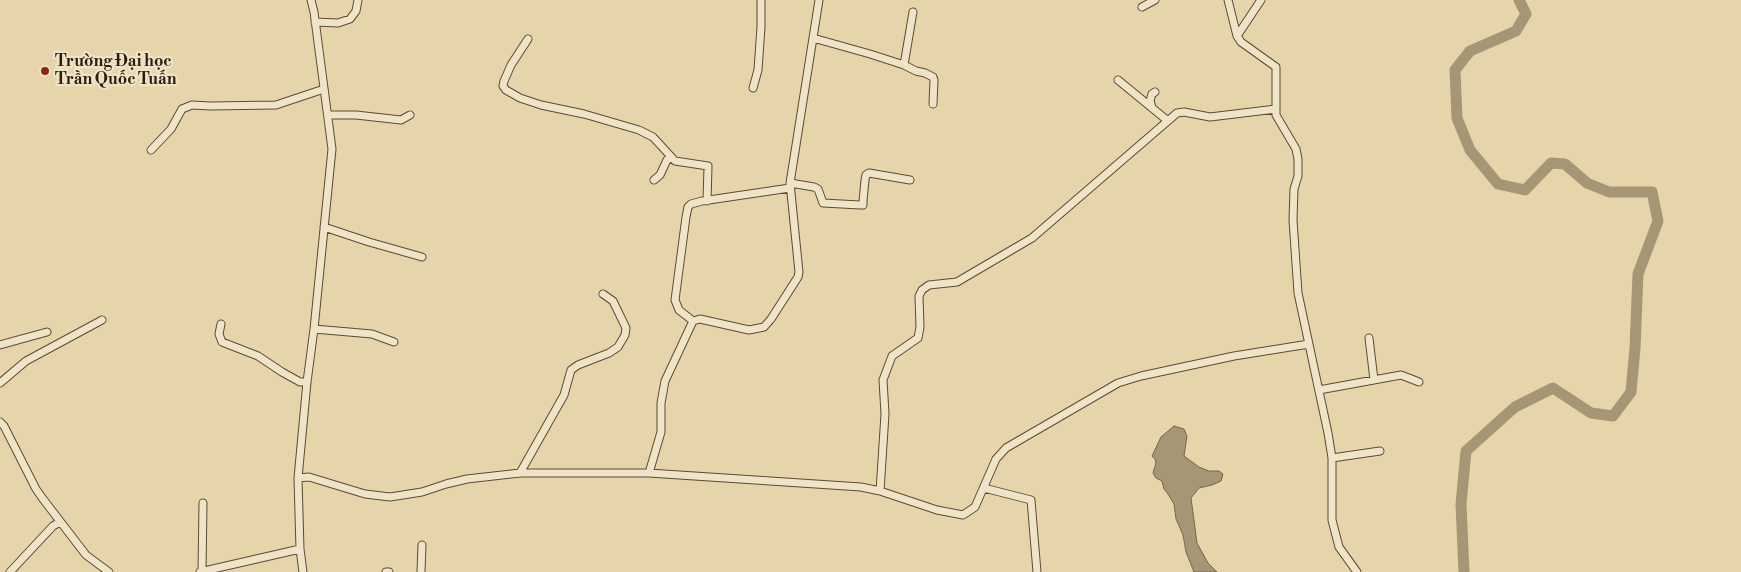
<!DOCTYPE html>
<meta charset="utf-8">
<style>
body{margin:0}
canvas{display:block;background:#e6d5ab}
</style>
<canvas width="1741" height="572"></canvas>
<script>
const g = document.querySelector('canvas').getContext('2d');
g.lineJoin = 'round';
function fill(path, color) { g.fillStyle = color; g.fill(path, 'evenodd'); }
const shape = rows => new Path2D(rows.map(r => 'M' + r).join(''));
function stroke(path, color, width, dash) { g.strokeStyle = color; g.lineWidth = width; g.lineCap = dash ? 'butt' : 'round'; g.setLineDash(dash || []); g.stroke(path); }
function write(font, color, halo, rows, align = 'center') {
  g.font = font + ' "Libre Bodoni",serif'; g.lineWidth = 4.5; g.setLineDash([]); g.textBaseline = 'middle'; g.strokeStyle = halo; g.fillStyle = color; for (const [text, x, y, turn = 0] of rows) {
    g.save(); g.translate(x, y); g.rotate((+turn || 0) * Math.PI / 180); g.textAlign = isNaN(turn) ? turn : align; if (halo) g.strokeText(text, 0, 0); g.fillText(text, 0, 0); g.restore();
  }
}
const water = shape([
 [1174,426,1184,429,1187,436,1184,456,1199,467,1209,471,1219,471,1223,474,1221,481,1212,485,1199,488,1191,498,1197,543,1208,563,1217,572,1194,572,1186,552,1183,535,1176,519,1174,504,1168,494,1164,489,1162,481,1156,478,1153,473,1156,463,1155,459,1152,456,1161,437,1174,426]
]);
const river = shape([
 [1464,572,1461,504,1466,451,1515,407,1553,388,1591,413,1613,416,1631,392,1635,348,1638,274,1658,221,1652,192,1609,192,1587,183,1565,164,1551,163,1525,190,1498,184,1470,150,1457,118,1455,70,1470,51,1516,31,1526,14,1519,0]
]);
const minor = shape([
 [1228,0,1237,36,1241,42,1276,67,1276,115,1296,149,1298,159,1298,176,1294,189,1293,220,1298,293,1328,433,1332,458,1332,520,1339,547,1357,572],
 [1142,7,1155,0],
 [315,22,338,23,350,19,356,11,358,0],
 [1237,36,1261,0],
 [813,38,870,54,904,65,913,12],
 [528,39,511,65,504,81,503,86,506,90,520,98,541,105,584,114,639,130,653,137,675,161,708,166,707,201],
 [904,65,916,71,925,73,933,77,934,80,933,104],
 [1118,80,1168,121],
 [753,88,758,70,761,27,761,0],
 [1152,107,1150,101,1152,94,1155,92],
 [328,115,356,115,401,120,410,115],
 [151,150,171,129,182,109,192,105,210,106,276,105,324,89],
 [654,180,660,175,667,160,671,158],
 [790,183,814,187,818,189,823,203,860,205,863,205,863,201,865,180,866,175,869,173,910,180],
 [324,227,369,242,422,257],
 [693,321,679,310,675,300,686,217,688,207,691,204,702,201,790,188],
 [221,324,219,334,222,342,258,356,282,372,300,382,307,382],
 [314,329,372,334,394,342],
 [1369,338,1374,380],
 [0,345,47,332],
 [0,383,26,361,102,320],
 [1319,390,1401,375,1419,382],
 [0,422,4,426,36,489,43,499,86,555,109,572],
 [1332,458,1380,451],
 [520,473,564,395,571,370,578,365,609,353,618,347,625,335,626,328,613,301,603,294],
 [649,473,661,432,661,403,665,381,693,321,700,319,749,330,764,327,771,319,798,277,799,272,790,183,819,0],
 [298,478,309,477,365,494,390,497,422,492,446,484,467,479,520,473,649,473,861,487,880,491,937,510,963,515,975,507,996,459,1006,448,1118,383,1141,376,1234,356,1309,344],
 [984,488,1031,500,1037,572],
 [880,491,885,414,883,380,892,356,918,338,920,327,919,296,922,290,929,285,957,282,1032,238,1177,113,1184,112,1210,117,1276,109],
 [202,571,203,503],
 [10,572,53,526,60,522],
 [200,572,300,549],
 [303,572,300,549,298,478,307,382,314,329,332,149,314,12,311,0],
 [386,572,389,572],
 [421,572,422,545]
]);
const markers = [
 [45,71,5,"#8f2418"]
];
const poiNames = [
 ["Trường Đại học",55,62],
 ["Trần Quốc Tuấn",55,80]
];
fill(water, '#a79675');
stroke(water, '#76664b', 1);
stroke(river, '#a79675', 11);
stroke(minor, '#5b4b34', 9);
stroke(minor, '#efe4c8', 7);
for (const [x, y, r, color] of markers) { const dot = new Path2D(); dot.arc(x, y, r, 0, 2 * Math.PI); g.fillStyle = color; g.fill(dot); stroke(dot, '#efe4c8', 2); }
write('bold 16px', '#2d1d0d', '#efe4c8', poiNames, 'left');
</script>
